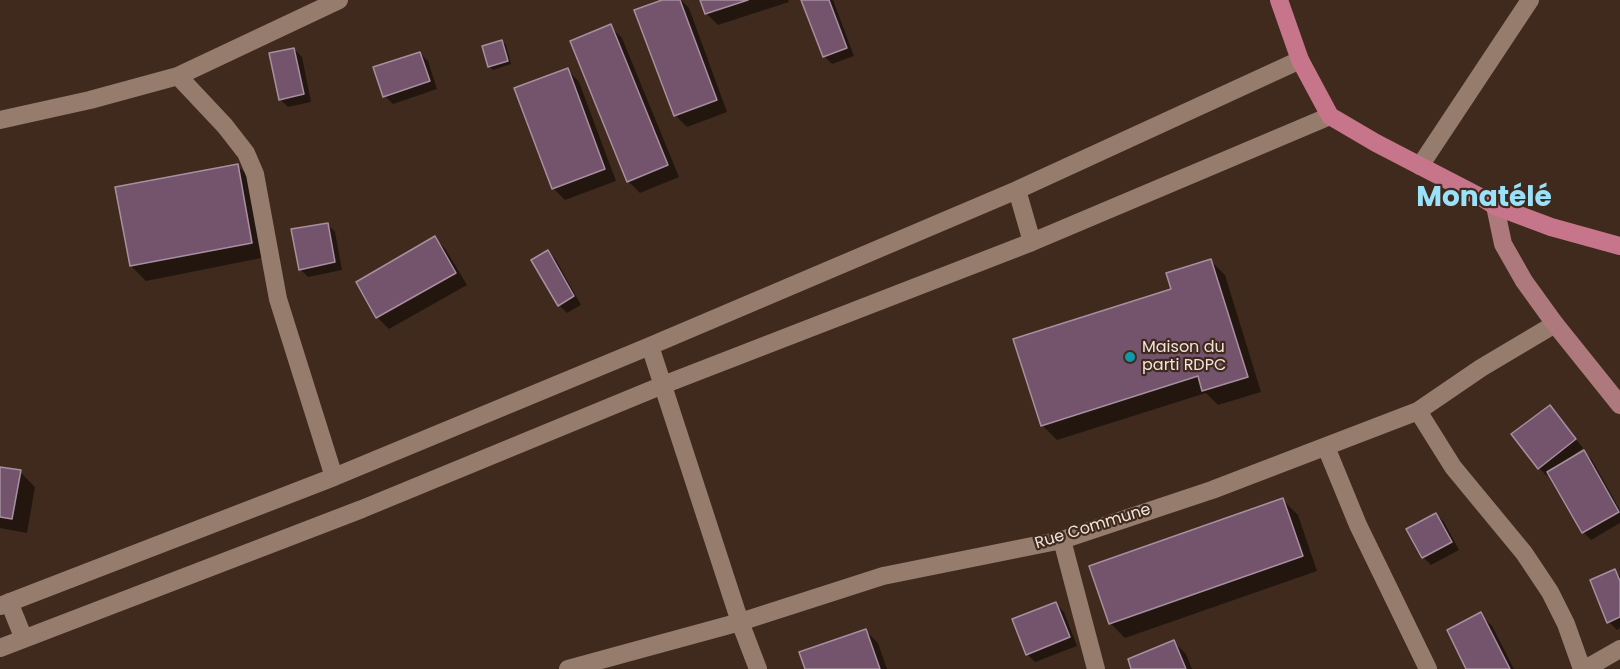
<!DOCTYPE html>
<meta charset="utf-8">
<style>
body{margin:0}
canvas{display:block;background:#3f2a1d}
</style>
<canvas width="1620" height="669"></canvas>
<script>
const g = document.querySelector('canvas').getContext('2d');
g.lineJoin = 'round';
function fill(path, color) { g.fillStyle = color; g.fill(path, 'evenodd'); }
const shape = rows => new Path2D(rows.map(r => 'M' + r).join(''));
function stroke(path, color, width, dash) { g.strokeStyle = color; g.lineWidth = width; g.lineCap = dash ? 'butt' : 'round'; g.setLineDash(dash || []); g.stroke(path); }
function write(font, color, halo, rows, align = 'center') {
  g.font = font + ' Poppins,sans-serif'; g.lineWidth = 4.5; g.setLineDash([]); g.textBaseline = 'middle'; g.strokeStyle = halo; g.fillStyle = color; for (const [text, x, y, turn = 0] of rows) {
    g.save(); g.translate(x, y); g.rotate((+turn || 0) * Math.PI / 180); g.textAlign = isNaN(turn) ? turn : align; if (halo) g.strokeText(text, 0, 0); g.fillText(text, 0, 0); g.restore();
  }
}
const shadow = shape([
 [667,0,681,0,689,8,727,112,687,127,675,115],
 [702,0,788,0,789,2,718,25,706,13],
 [803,0,833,0,854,56,832,64,824,56],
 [610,26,622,38,679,177,640,193,628,181],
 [502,41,506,45,511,64,493,70,489,66],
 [294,49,302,57,311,102,288,107,280,99],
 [420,53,428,61,437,89,393,104,385,96],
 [568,70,579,82,616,181,565,200,553,188],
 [237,165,252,180,266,257,146,281,131,266],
 [327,224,335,232,342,270,308,277,300,269],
 [435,238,446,250,467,285,389,329,377,317,358,282],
 [548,252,556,260,581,305,567,313,559,305],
 [1210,260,1225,275,1261,392,1218,405,1206,393,1057,440,1042,425,1173,290],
 [1550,407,1583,448,1571,457,1573,459,1584,452,1592,460,1620,510,1620,523,1591,540,1583,532,1549,474,1547,476,1539,468],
 [0,469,20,472,35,487,27,533,0,528],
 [1283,500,1298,515,1317,571,1125,638,1110,623],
 [1436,514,1444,522,1459,550,1431,565,1423,557],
 [1615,571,1620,576,1620,628,1617,630,1609,622],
 [1056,604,1064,612,1077,646,1035,662,1027,654],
 [1480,614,1492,626,1514,669,1468,669],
 [866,631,878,643,887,669,807,669],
 [1174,642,1186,654,1192,669,1133,669]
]);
const building = shape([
 [662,0,680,0,717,100,674,116,634,10,662,0],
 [700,0,748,0,705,14,700,0],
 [801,0,829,0,847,48,823,57,801,0],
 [611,24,668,165,627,182,570,41,611,24],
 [502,40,508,61,488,67,482,46,502,40],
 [294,48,304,94,279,100,269,53,294,48],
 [420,52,430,81,383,97,373,67,420,52],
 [568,68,605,169,552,189,514,88,568,68],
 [238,164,252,243,130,266,115,187,238,164],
 [328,223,335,262,299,270,291,229,328,223],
 [435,236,456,273,376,318,356,282,435,236],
 [548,250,574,296,558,306,531,260,548,250],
 [1211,259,1248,377,1202,391,1198,376,1041,426,1013,339,1171,289,1166,273,1211,259],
 [1550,405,1576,439,1538,469,1511,434,1550,405],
 [1584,450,1619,512,1582,533,1547,472,1584,450],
 [0,467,21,470,12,519,0,517,0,467],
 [1283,498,1303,556,1109,624,1089,566,1283,498],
 [1436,513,1452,542,1422,558,1406,529,1436,513],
 [1615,569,1620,581,1620,617,1607,623,1590,580,1615,569],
 [1056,602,1070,637,1026,655,1012,619,1056,602],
 [1481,612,1510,669,1466,669,1447,630,1481,612],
 [866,629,880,669,805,669,799,652,866,629],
 [1174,640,1186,669,1131,669,1128,659,1174,640]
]);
const street = shape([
 [178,76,225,126,246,153,255,174,278,299,334,477],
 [0,120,90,100,178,76,339,0],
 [1420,166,1530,0],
 [1017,190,1032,242],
 [650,346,740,622,758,669],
 [1418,411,1453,467,1524,553,1550,592,1566,624,1582,669],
 [1326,447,1358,525,1428,669],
 [1062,540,1096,669],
 [9,602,24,639],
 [0,606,334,477,650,346,1017,190,1300,60],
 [0,648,362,509,663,385,1032,242,1330,116],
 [568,669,740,622,883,576,1062,540,1212,490,1418,411,1481,368,1555,324],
 [1585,669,1620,649]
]);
const secondary = shape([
 [1495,206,1503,244,1524,281,1555,324,1620,405]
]);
const primary = shape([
 [1279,0,1300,60,1330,116,1376,143,1484,199,1495,206,1551,227,1620,246]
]);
const markers = [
 [1130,357,6,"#0f9aa8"]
];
const poiNames = [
 ["Maison du",1142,348],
 ["parti RDPC",1142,366]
];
const streetNames = [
 ["Rue Commune",1093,527,-17]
];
const townNames = [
 ["Monatélé",1484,199]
];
fill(shadow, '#0007');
fill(building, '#74546c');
stroke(building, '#a78fa0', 1.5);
stroke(street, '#957c6d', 18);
stroke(secondary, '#ae797c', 18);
stroke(primary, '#c7758a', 18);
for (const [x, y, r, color] of markers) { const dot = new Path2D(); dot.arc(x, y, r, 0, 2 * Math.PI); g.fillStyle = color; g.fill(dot); stroke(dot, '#3f2a1d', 2); }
write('16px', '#f1e2da', '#3f2a1d', poiNames, 'left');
write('16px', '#f1e2da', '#3f2a1d', streetNames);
write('bold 28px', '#99e2fa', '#3f2a1d', townNames);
</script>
